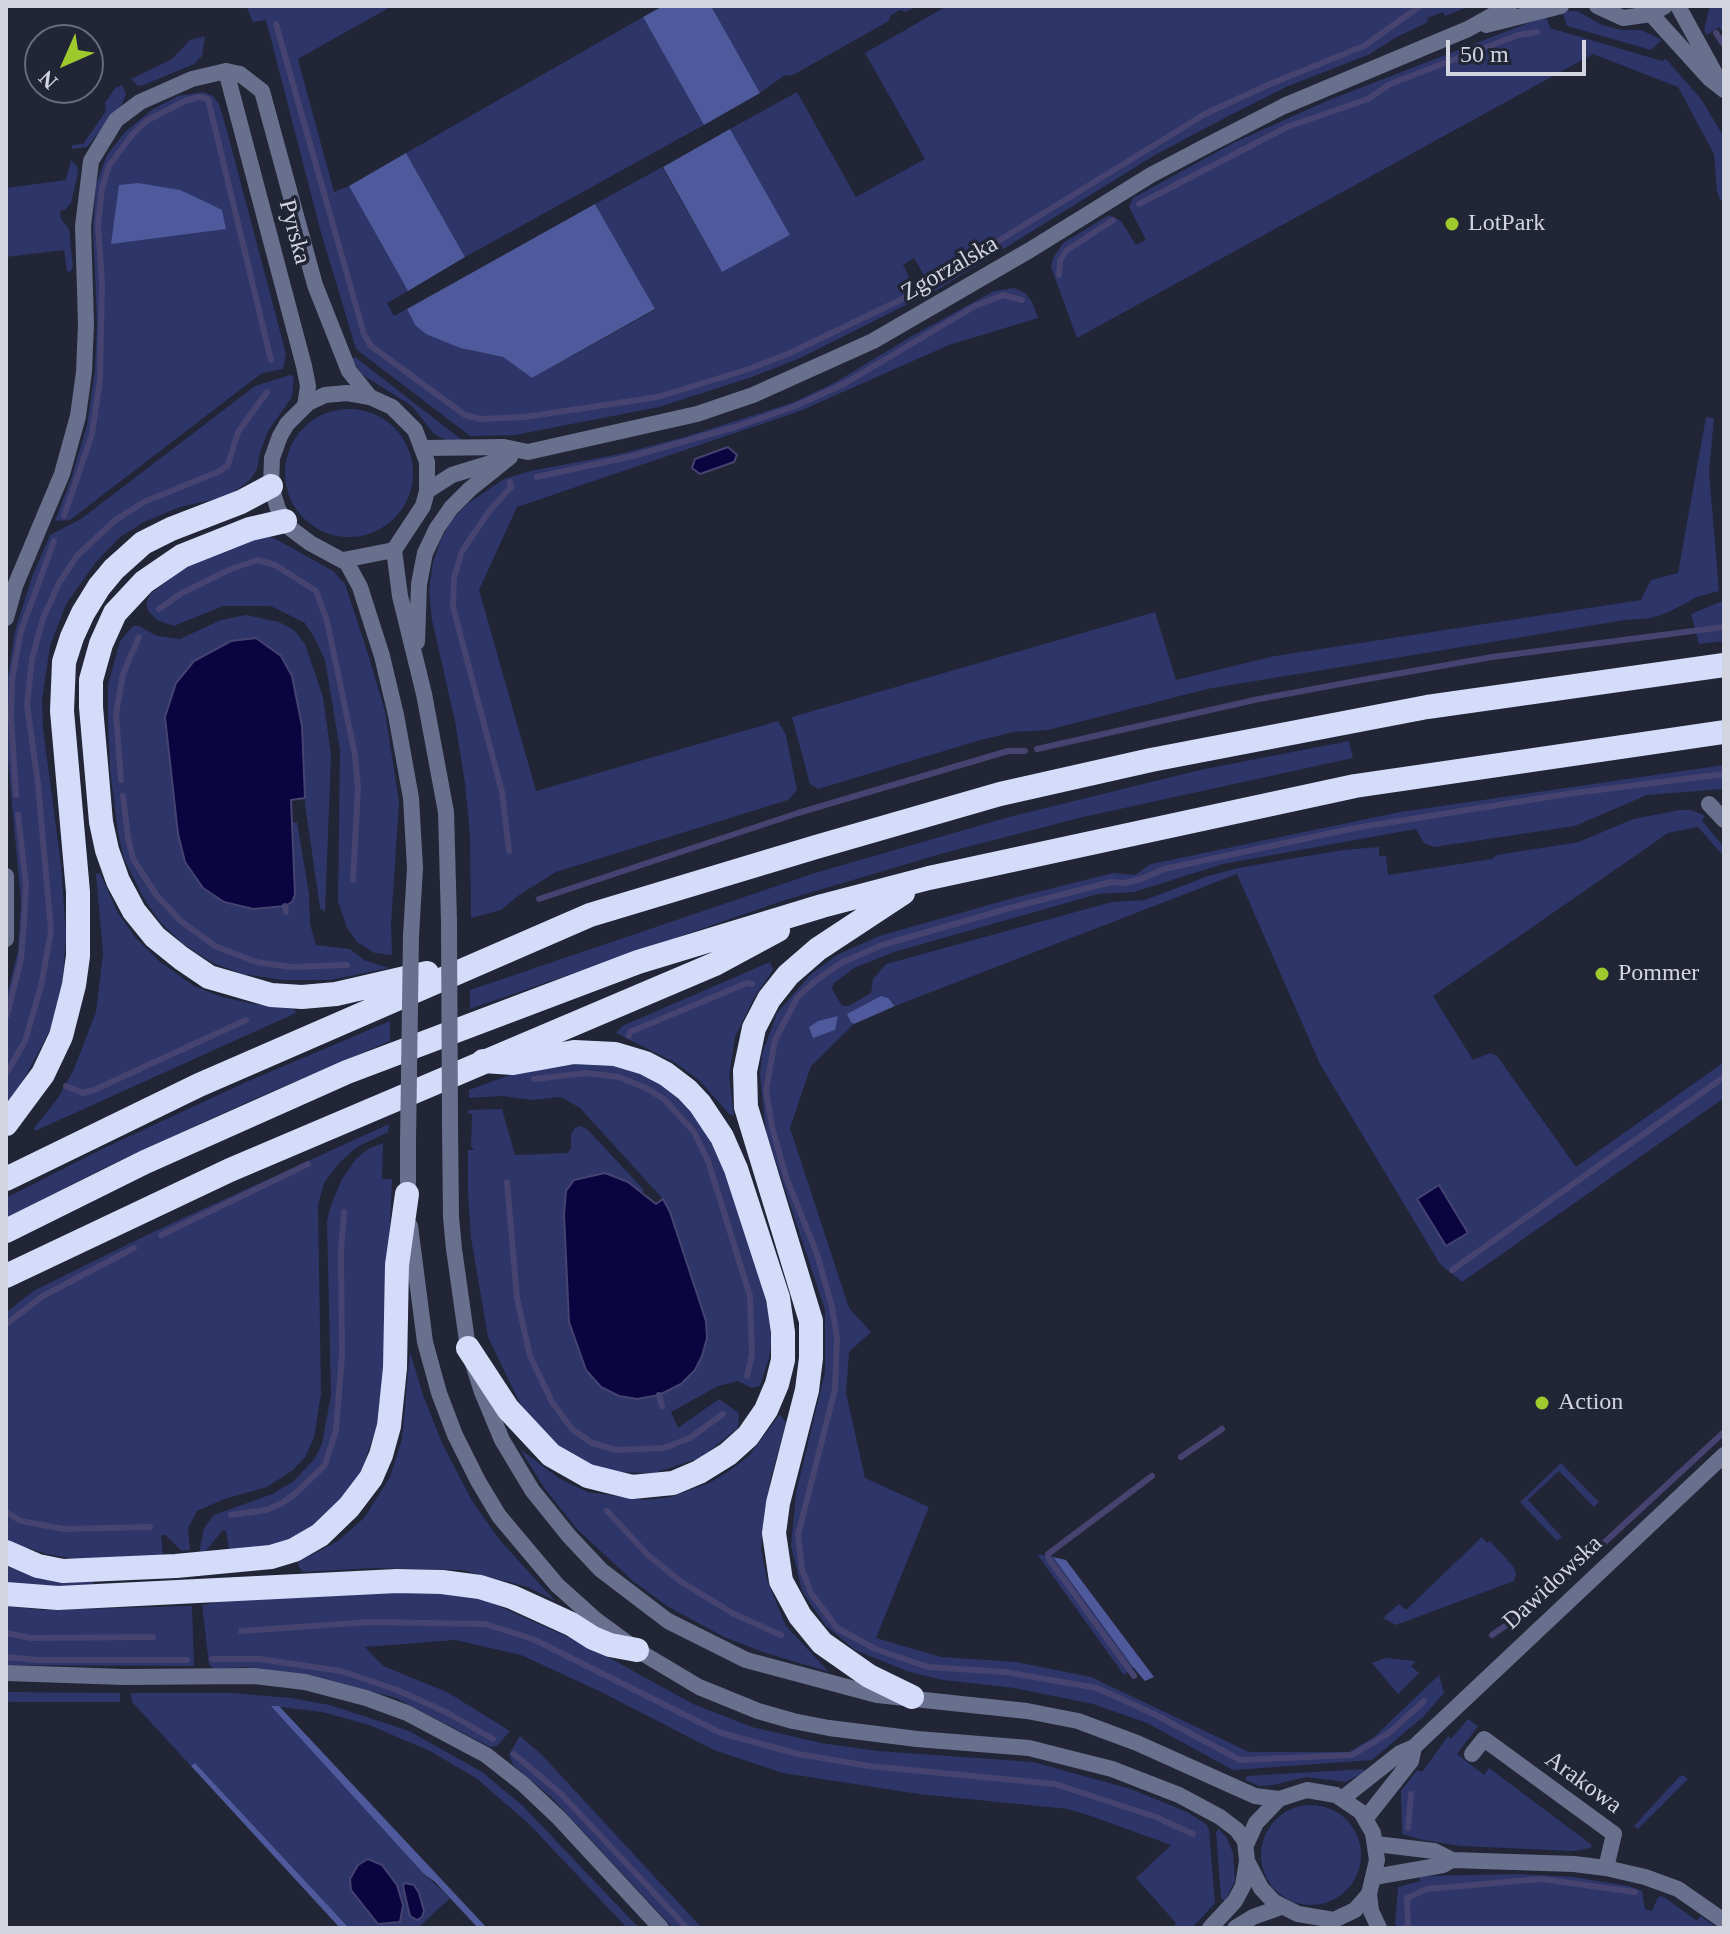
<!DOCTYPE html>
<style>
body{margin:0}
#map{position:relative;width:1730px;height:1934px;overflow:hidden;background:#212535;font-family:Georgia,serif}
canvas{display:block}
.frame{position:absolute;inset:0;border:8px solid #d2d5e0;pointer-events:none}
.north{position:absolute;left:24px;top:24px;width:80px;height:80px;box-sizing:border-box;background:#212535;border:2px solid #686b79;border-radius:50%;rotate:225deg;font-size:22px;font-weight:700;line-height:32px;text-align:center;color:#d2d5e0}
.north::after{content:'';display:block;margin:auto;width:28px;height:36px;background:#9fca2d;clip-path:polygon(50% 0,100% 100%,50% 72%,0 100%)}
.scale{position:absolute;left:1446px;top:40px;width:140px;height:36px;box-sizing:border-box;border:4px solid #d2d5e0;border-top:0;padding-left:10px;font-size:24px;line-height:28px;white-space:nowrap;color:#d2d5e0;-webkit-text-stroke:6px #212535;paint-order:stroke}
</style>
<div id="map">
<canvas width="1730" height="1934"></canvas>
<div class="frame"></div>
<div class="north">N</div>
<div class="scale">50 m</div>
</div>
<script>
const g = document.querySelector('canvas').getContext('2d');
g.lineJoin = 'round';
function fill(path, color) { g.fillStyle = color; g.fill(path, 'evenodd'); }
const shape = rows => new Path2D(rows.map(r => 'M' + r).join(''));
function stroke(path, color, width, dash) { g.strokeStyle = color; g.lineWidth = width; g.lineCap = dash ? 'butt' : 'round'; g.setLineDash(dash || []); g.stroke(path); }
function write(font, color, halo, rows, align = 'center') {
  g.font = font + ' Georgia,serif'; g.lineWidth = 7; g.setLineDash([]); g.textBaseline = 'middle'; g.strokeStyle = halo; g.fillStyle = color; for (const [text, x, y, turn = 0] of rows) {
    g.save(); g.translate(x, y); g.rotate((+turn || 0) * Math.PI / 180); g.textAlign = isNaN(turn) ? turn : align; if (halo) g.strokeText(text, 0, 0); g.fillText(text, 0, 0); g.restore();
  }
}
const green = shape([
 [246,6,392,6,298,59,334,192,349,186,408,291,387,303,394,316,407,309,415,325,460,348,503,357,532,378,655,310,595,204,662,167,722,272,790,235,730,129,797,92,856,197,925,159,865,53,947,6,1470,6,1445,16,1443,12,1427,18,1428,22,1395,38,1370,54,1286,87,1219,121,1155,155,934,292,914,258,903,265,920,298,798,359,752,377,659,407,515,435,470,436,356,349,320,229,266,20,253,22],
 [711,6,916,6,906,12,900,10,890,16,889,21,791,76,785,75,760,93],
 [1710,6,1724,6,1724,34,1719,27,1707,35,1704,30],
 [1562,11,1577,11,1602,25,1622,30,1641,30,1662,40,1651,50,1567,26],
 [1546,16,1550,28,1662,61,1666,59,1701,99,1724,137,1724,198,1720,200,1717,191,1714,154,1678,87,1593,54,1077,338,1051,267,1053,258,1063,243,1109,215,1121,221,1136,245,1146,240,1129,207,1133,198,1235,142,1329,100],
 [643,17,704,125,465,257,406,153],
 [205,36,202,56,194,64,144,85,138,86,131,79,172,59,190,40],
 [122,85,126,94,122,104,87,147,72,149,72,145,83,144,106,111,105,103,115,88],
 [203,92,213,96,219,104,226,127,286,354,283,369,262,373,70,520,55,521,72,476,87,425,95,370,97,322,93,227,96,184,107,155,125,132,153,109,178,96],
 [71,160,77,166,78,174,71,203,65,210,60,211,61,219,69,229,73,267,71,271,67,272,64,250,6,257,6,188,66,180],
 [1014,288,1025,293,1032,302,1038,318,949,345,800,411,517,507,479,590,536,791,778,721,786,735,797,790,788,800,556,872,519,895,501,910,471,918,470,835,465,783,455,721,432,620,429,590,433,562,441,539,452,520,467,504,504,479,530,471,620,454,685,437,792,403,834,383,912,336,994,291],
 [355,357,462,440,454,444,434,434,412,406,361,374,352,359],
 [290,375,294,376,292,397,268,431,260,453,257,469,250,480,229,496,180,507,144,522,120,537,96,562,66,604,50,646,42,700,43,728,61,865,66,935,63,975,59,1002,49,1032,22,1083,6,1105,6,1000,18,951,21,902,6,738,6,689,15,631,32,577,50,535,81,519,255,386],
 '285 473a64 64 0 1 1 128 0a64 64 0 1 1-128 0Z',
 [1706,417,1714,418,1709,472,1719,591,1697,597,1667,613,1651,618,1625,620,1207,689,1048,730,1013,732,977,741,818,789,810,784,792,717,1155,612,1176,680,1275,656,1641,600,1651,580,1678,573],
 [263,536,274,538,333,571,345,584,368,654,385,711,399,802,391,924,392,955,375,953,357,942,347,928,338,901,340,750,325,660,314,637,305,623,271,606,223,606,174,626,157,620,149,612,146,605,150,594,185,568,218,552],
 [1722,601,1724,641,1699,644,1691,614],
 [246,615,279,622,294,630,305,644,323,697,331,755,325,912,320,908,305,804,302,726,292,676,231,641,194,661,295,895,292,823,297,822,309,894,310,924,316,945,350,949,364,960,389,968,331,980,283,980,243,974,213,963,183,944,160,922,143,897,124,859,118,833,110,769,108,720,108,685,120,641,133,626,139,626,157,636,180,639,221,620],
 [1349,741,1353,758,1083,817,944,853,782,901,470,1009,470,990,815,873,1009,817,1200,770],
 [1724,765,1724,789,1647,795,1575,826,1434,847,1424,843,1416,829,1223,864,1134,892,1098,894,894,952,854,968,833,984,832,989,842,1006,849,1006,871,993,873,979,886,964,1112,902,1145,900,1208,876,1238,868,1342,850,1379,847,1379,856,1386,856,1388,875,1492,859,1497,855,1579,842,1633,819,1680,810,1691,810,1705,816,1702,821,1724,847,1724,857,1698,827,1668,833,1433,996,1473,1060,1490,1053,1497,1056,1576,1167,1724,1062,1724,1098,1462,1282,1440,1264,1320,1064,1237,874,895,1006,893,1002,848,1014,854,1024,811,1066,790,1128,849,1308,871,1332,849,1352,846,1393,865,1478,929,1507,876,1638,941,1657,1016,1662,1091,1677,1249,1752,1349,1752,1374,1737,1439,1675,1444,1693,1424,1716,1372,1760,1233,1770,1147,1723,1093,1704,1014,1688,943,1680,909,1672,855,1650,826,1626,802,1591,791,1546,796,1493,825,1372,825,1310,766,1132,760,1075,762,1054,777,1013,811,974,837,955,879,936,1017,897,1113,873,1135,875,1151,864,1400,812],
 [100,873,118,913,135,937,159,961,194,986,222,997,254,1004,294,1009,296,1013,35,1131,34,1128,58,1098,73,1071,96,1012,103,953,96,874],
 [770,962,773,970,755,996,735,1037,729,1076,734,1116,729,1114,700,1081,674,1062,616,1033,622,1026],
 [390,1021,390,1041,252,1100,110,1165,6,1218,6,1198,102,1149,244,1083],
 [591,1062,614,1064,643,1073,666,1086,690,1110,705,1130,722,1164,760,1275,769,1315,771,1342,769,1358,760,1386,752,1388,738,1381,718,1386,671,1412,678,1428,719,1399,739,1413,738,1428,700,1458,654,1473,610,1472,580,1461,559,1449,523,1410,488,1337,471,1238,468,1193,468,1150,474,1150,471,1146,472,1114,468,1113,468,1110,502,1109,515,1155,567,1153,571,1149,571,1134,575,1128,581,1126,588,1130,644,1190,642,1192,628,1182,569,1322,586,1370,601,1387,619,1396,681,1384,695,1370,702,1356,707,1338,706,1320,670,1212,663,1199,580,1108,561,1097,531,1100,503,1096,469,1098,469,1090,518,1072],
 [389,1124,388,1132,357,1147,338,1164,324,1183,318,1205,321,1394,314,1438,305,1457,293,1470,267,1487,224,1499,197,1511,188,1528,190,1550,182,1551,165,1535,161,1535,163,1556,92,1562,47,1554,14,1544,6,1538,6,1313,33,1291,155,1231],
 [383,1143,382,1179,392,1179,385,1348,378,1423,361,1472,344,1498,323,1520,298,1535,268,1547,229,1550,226,1531,223,1530,205,1552,199,1553,204,1528,214,1515,272,1494,294,1481,315,1458,322,1444,331,1395,327,1221,331,1205,342,1179,356,1159,368,1149],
 [410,1352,423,1395,442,1443,471,1499,498,1538,555,1601,528,1587,462,1570,372,1568,303,1572,299,1567,298,1562,338,1541,364,1518,390,1477,402,1439],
 [780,1414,786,1423,771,1477,764,1514,761,1549,767,1580,786,1626,829,1672,763,1652,724,1637,667,1606,633,1581,578,1530,545,1489,520,1449,560,1479,588,1492,644,1500,671,1497,709,1483,725,1474,749,1456],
 [1561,1463,1599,1502,1594,1507,1559,1471,1528,1500,1562,1537,1557,1541,1520,1502],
 [1482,1537,1487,1543,1490,1541,1513,1566,1516,1573,1514,1581,1396,1625,1383,1618,1399,1604,1406,1610],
 [1037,1554,1053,1557,1133,1667,1124,1675],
 [6,1566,42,1579,93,1582,93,1587,42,1587,6,1583],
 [404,1592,450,1593,485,1600,586,1645,693,1704,752,1727,821,1743,878,1751,1033,1762,1131,1789,1187,1812,1206,1824,1209,1830,1215,1903,1192,1928,1173,1928,1176,1923,1136,1878,1171,1845,1088,1815,1068,1809,919,1794,783,1773,714,1750,601,1692,521,1655,455,1640,365,1647,383,1666,447,1692,510,1731,497,1746,490,1747,396,1698,314,1676,245,1667,215,1669,209,1665,202,1605,230,1600],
 [6,1606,44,1610,192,1606,194,1666,6,1665],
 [1386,1658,1416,1661,1411,1666,1419,1673,1398,1694,1372,1663],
 [6,1692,120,1693,120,1702,12,1702,6,1701],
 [131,1693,230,1693,291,1698,330,1705,409,1731,482,1772,523,1806,639,1928,627,1928,529,1824,476,1778,430,1751,369,1725,322,1712,272,1706,424,1874,450,1898,418,1928,349,1928,196,1764,191,1766,132,1702],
 [1468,1719,1478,1726,1457,1754,1484,1775,1489,1768,1592,1845,1590,1848,1573,1851,1461,1846,1423,1840,1402,1834,1401,1791,1417,1770,1422,1772,1448,1736,1451,1739],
 [520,1736,542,1755,702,1928,673,1928,551,1797,513,1765,509,1754],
 [1363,1769,1365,1772,1346,1782,1306,1777,1273,1785,1260,1786,1245,1780,1247,1776],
 [1683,1775,1688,1779,1638,1829,1634,1826,1679,1777],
 '1261 1855a50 50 0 1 1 100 0a50 50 0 1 1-100 0Z',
 [1219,1829,1227,1838,1233,1853,1235,1881,1225,1901,1221,1898,1216,1832],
 [1515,1874,1574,1877,1629,1886,1642,1891,1645,1909,1652,1911,1657,1899,1660,1896,1664,1897,1697,1921,1700,1916,1718,1928,1398,1928,1395,1924,1398,1887,1420,1881,1420,1876]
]);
const forest = shape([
 [663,6,711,6,760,93,704,125,643,17],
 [730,129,790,235,722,272,663,167],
 [406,153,465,257,408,291,349,186],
 [138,183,180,190,208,203,222,210,226,229,111,244,119,185],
 [595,204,655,309,532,378,503,357,460,348,426,334,415,325,407,309],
 [881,996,888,998,895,1006,854,1024,851,1022,847,1014],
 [838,1016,835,1030,813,1038,809,1027,818,1021],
 [1053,1557,1066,1560,1154,1677,1145,1681,1133,1667],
 [271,1706,279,1706,487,1928,478,1928,435,1882,424,1874],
 [195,1763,349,1928,340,1928,191,1766]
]);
const water = shape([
 [728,447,737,455,734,462,700,474,692,468,695,459,728,447],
 [256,638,281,656,292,676,302,726,305,798,291,800,295,895,292,902,285,906,253,909,224,902,203,888,185,862,178,834,165,717,176,683,194,661,231,641,256,638],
 [605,1173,628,1182,656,1204,663,1199,670,1212,706,1321,707,1338,702,1356,695,1370,681,1384,659,1395,637,1399,619,1396,601,1387,586,1370,569,1322,564,1215,566,1191,574,1180,605,1173],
 [1439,1185,1468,1233,1446,1246,1417,1199,1439,1185],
 [368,1859,382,1865,397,1885,403,1905,400,1922,378,1924,351,1890,350,1879,358,1865,368,1859],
 [405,1883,414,1885,419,1893,424,1911,422,1917,417,1920,410,1916,408,1908,403,1886,405,1883]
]);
const stream = shape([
 [276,24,364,334,371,346,465,415,480,419,525,417,658,397,749,369,790,353,915,293],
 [1716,33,1724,45],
 [1139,204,1287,127,1368,99,1390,84,1518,35,1537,32],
 [1059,275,1060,261,1066,251,1113,220],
 [938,278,1205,114,1270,84,1364,46,1420,6],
 [537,477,633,456,735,427,793,407,844,384,975,306,1003,295,1022,300],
 [64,516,92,434,100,380,102,282,98,225,102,188,109,166,131,136,146,121,185,101,199,97,208,99,271,360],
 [159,609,182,593,231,569,258,560,275,565,316,591,327,621,355,755,358,788,353,880],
 [1037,749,1259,699,1362,680,1492,657,1724,627],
 [121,780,116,714,123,674,139,637],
 [16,795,11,717,12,680,21,631,54,541],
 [123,796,128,838,133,859,157,896,182,922,215,946,256,962,291,967,347,965],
 [509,851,502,792,453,607,454,578,462,551,490,510,511,487,510,482],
 [539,899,798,813,1008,751,1025,751],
 [285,906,286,912],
 [7,1015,21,959,24,924,26,885,18,815],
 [629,1036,630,1032,747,983,752,984],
 [6,1074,25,1041,41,986,51,931,38,783,27,705,32,659,43,618,59,583,77,556,114,521,144,502,220,471,228,465,238,432,267,392],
 [534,1079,586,1073,619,1077,648,1089,665,1100,694,1132,708,1161,750,1296,752,1355,747,1376],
 [66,1086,83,1093,94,1090,246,1020],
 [507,1182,517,1298,530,1356,552,1402,572,1429,592,1443,617,1450,664,1448,690,1438,723,1414],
 [161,1235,308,1164],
 [1452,1270,1724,1077],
 [6,1324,43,1296,134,1248],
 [659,1395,662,1406],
 [1181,1457,1222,1429],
 [607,1511,648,1555,680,1581,734,1614,781,1635],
 [6,1512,21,1521,64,1529,150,1527],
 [231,1515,266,1510,282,1503,295,1494,325,1465,336,1430,342,1355,341,1251,344,1212],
 [241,1631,370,1622,485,1624,533,1639,721,1733,798,1754,869,1766,1055,1784,1156,1817,1193,1834],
 [6,1633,31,1638,153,1637],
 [1492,1635,1540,1602,1724,1432],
 [6,1657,37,1660,187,1660],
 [212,1659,259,1659,341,1671,397,1690,446,1712,493,1739],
 [1134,1676,1049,1559,1048,1554,1152,1476],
 [1424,1701,1389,1733,1352,1755,1240,1760,1156,1715,1097,1688,1005,1672,928,1667,875,1649,837,1628,811,1593,802,1569,798,1535,835,1389,837,1338,832,1307,817,1254,786,1177,772,1127,766,1090,775,1040,797,998,814,982,841,963,882,945,1010,908,1111,882,1125,883,1141,879,1164,869,1355,828,1567,794,1724,774],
 [514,1754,561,1794,687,1928],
 [1408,1828,1411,1794],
 [1404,1928,1408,1925,1407,1898,1427,1889,1541,1879,1635,1892]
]);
const minor = shape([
 [226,71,304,366,308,386,305,406],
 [6,618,15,586,62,474,78,416,84,372,86,323,83,226,91,161,116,120,140,102,192,79,226,71,240,74,262,91,315,285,349,371,370,397],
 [1709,804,1724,820],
 [6,876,6,939],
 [6,1673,124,1677,254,1676,305,1682,366,1698,407,1713,486,1755,523,1784,559,1818,661,1928],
 [1472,1754,1484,1739,1614,1834,1606,1868],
 [1343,1798,1400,1753,1414,1747,1724,1455],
 [1366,1818,1411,1761,1414,1747],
 [1376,1844,1434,1851,1452,1860],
 [1374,1877,1443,1865,1452,1860,1574,1864,1606,1868,1645,1877,1678,1889,1724,1921],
 [1369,1894,1371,1911,1379,1928]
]);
const tertiary = shape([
 [1597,6,1623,18,1651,14,1665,6],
 [1678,6,1717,77],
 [1651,14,1710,79,1724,90],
 [1486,25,1561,6],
 [424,448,504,447,528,452,697,414,753,395,873,341,1030,250,1151,175,1210,144,1284,106,1468,29,1509,6],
 [427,491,452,475,504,459],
 [343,560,394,550],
 [417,642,419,584,425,553,437,528,451,508,470,489,510,457],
 [411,936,415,868,411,798,396,715,382,656,360,587,347,563,310,543,290,528,278,509,271,486,272,458,280,436,287,424,308,403,325,395,347,393,370,397,392,407,415,430,427,462,427,491,423,506,394,550,400,596,424,694,446,812,449,921],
 [450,1126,451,1217,454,1249,468,1348,482,1392,502,1440,532,1490,569,1536,601,1570,668,1621,746,1660,877,1695,1027,1711,1078,1721,1137,1743,1255,1796,1279,1799],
 [408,1203,408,1142],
 [410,1226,425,1342,439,1393,455,1435,478,1481,499,1516,557,1585,596,1620,637,1650,699,1687,758,1711,793,1721,829,1728,917,1739,1029,1748,1112,1769,1179,1795,1220,1817,1237,1830,1245,1841,1247,1861,1261,1888,1274,1902,1298,1914,1334,1920,1355,1910,1369,1894,1377,1860,1373,1833,1361,1812,1336,1795,1307,1790,1279,1799,1256,1823,1246,1845],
 [1210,1928,1235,1901,1243,1886,1247,1861],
 [1235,1928,1253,1917,1281,1907]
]);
const motorway = shape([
 [285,521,250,529,182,556,144,582,115,613,101,644,91,680,91,707,101,822,107,850,118,881,134,911,155,937,181,958,209,977,271,995,302,997,336,994,427,973],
 [903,893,818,949,788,975,769,999,754,1028,745,1071,746,1107,811,1321,811,1358,807,1390,778,1503,774,1533,781,1581,800,1616,822,1643,869,1676,912,1697],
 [6,1124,43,1074,61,1036,74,985,78,956,78,892,62,711,64,662,72,637,83,613,99,587,114,569,143,543,171,529,241,502,271,486],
 [6,1179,199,1085,590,915,816,847,1000,794,1151,760,1427,707,1724,665],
 [6,1231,145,1162,347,1072,638,962,822,906,929,878,1355,786,1724,732],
 [6,1276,230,1170,715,964,778,930],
 [468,1348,508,1409,551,1455,588,1476,632,1487,673,1483,699,1472,728,1454,748,1436,766,1410,777,1384,783,1360,783,1332,778,1298,736,1169,722,1137,700,1104,687,1090,666,1074,645,1063,615,1054,574,1052,513,1063,483,1061],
 [6,1552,38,1566,63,1571,176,1566,271,1557,294,1550,320,1535,349,1507,371,1478,381,1455,389,1426,395,1368,397,1265,407,1194],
 [6,1594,58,1598,397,1581,442,1582,480,1587,512,1597,571,1624,593,1638,610,1645,637,1650]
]);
const tertiaryBridge = shape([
 [449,921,450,1126],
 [408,1142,411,936]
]);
const markers = [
 [1452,224,8,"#9fca2d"],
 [1602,974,8,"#9fca2d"],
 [1542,1403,8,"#9fca2d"]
];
const poiNames = [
 ["LotPark",1468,224],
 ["Pommer",1618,974],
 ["Action",1558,1403]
];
const streetNames = [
 ["Pyrska",294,232,75],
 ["Zgorzalska",950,269,-30],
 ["Dawidowska",1553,1583,-43],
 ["Arakowa",1583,1783,36]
];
fill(green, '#2d3569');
fill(forest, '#4e5a9b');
fill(water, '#0a0440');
stroke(water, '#464370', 2);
stroke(stream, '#464370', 6);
stroke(minor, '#69708e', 16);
stroke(tertiary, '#69708e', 16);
stroke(motorway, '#d4dcfa', 24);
stroke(tertiaryBridge, '#69708e', 16);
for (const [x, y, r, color] of markers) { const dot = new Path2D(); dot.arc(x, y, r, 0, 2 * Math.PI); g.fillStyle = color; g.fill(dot); stroke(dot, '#212535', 3); }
write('24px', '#d2d5e0', '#212535', poiNames, 'left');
write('24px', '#d2d5e0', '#212535', streetNames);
</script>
